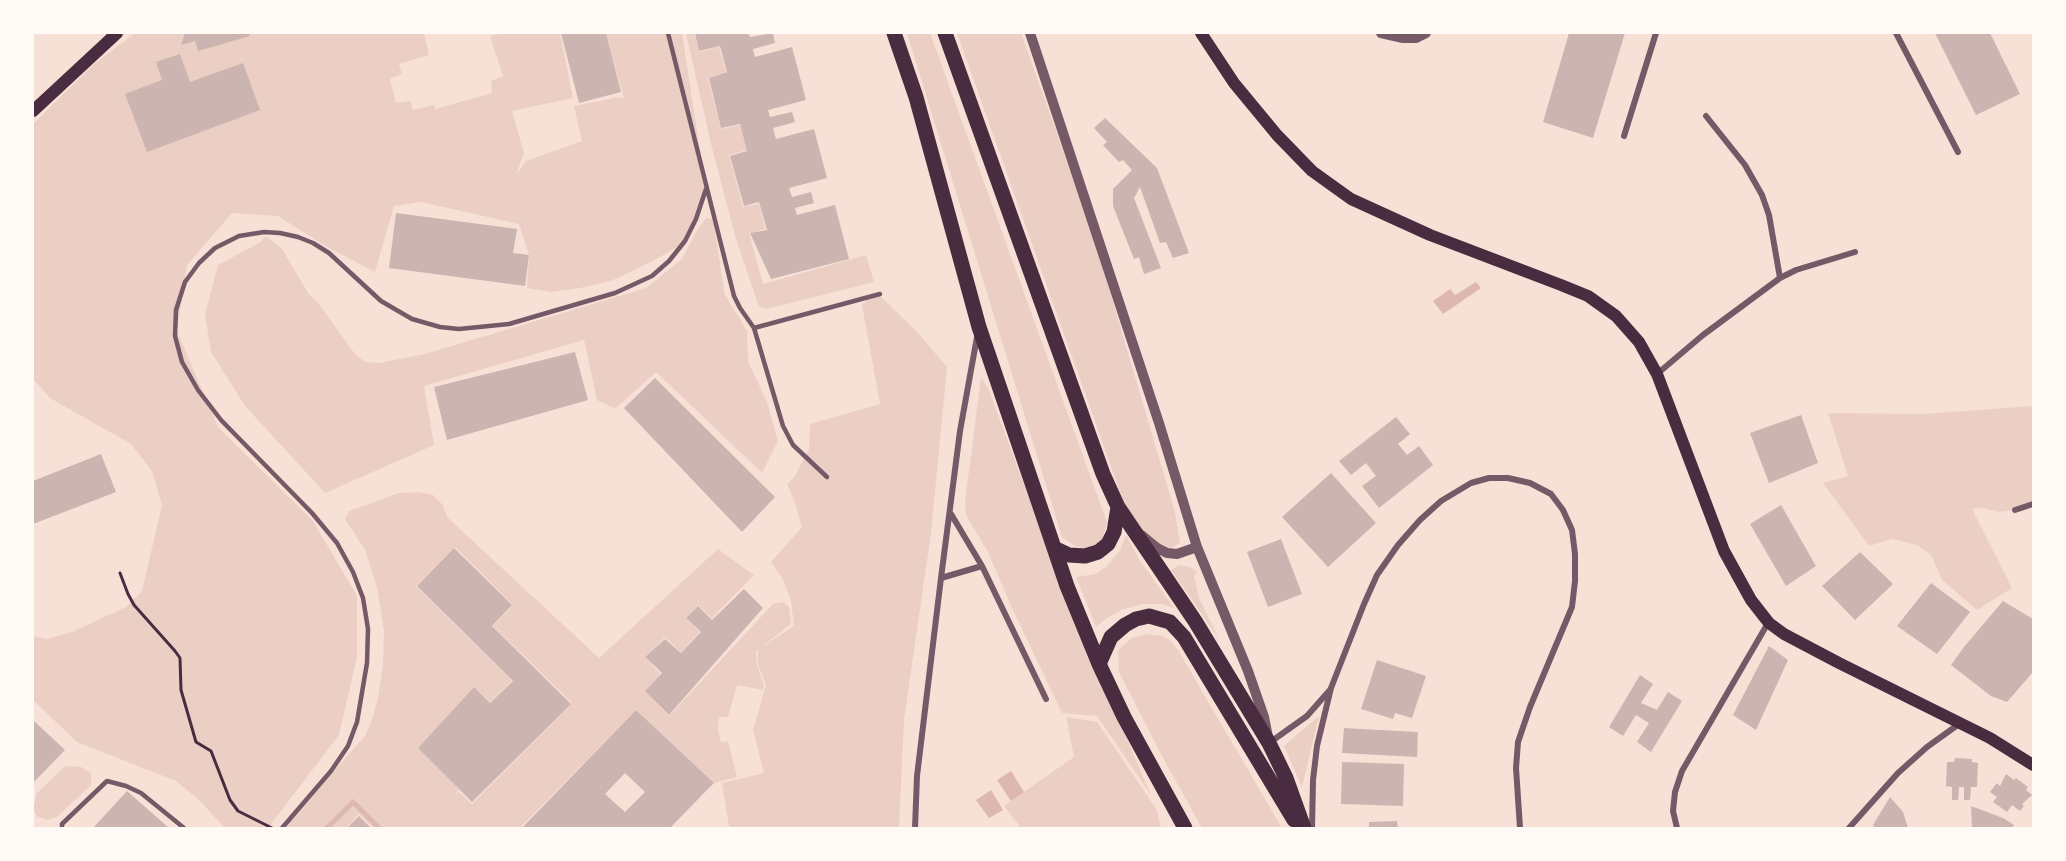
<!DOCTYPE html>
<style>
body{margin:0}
#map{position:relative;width:2066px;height:861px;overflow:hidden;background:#f7e1d7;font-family:"DM Sans",sans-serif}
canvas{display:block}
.frame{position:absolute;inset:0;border:34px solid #fffaf5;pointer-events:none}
</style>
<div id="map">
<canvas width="2066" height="861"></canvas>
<div class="frame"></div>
</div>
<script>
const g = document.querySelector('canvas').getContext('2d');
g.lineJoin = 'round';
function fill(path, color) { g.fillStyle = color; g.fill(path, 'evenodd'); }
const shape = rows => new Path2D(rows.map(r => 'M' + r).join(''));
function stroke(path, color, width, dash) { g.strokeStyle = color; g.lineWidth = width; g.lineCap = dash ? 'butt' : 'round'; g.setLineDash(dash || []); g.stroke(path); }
const green = shape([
 [135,33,424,33,429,55,399,64,402,74,390,79,396,103,410,101,413,110,434,105,435,109,492,93,491,81,503,76,490,36,502,33,560,33,573,98,512,111,524,153,516,175,526,161,582,141,574,106,619,97,624,99,606,33,682,33,706,189,684,243,651,262,611,281,580,288,550,292,527,288,529,255,519,224,421,202,394,206,375,272,327,247,278,216,232,213,187,265,177,331,218,427,313,521,357,596,357,657,339,735,268,828,225,828,198,799,176,781,77,742,33,700,33,636,46,639,72,632,126,607,142,591,162,505,152,471,131,444,50,398,33,379,33,124,94,64],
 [686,33,695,33,699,52,719,47,726,72,708,78,721,129,740,125,747,150,729,155,743,207,759,204,765,229,749,233,763,284,866,255,874,282,766,309,759,307,736,239,711,144],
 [907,33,930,33,1107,522,1102,541,1088,550,1075,546,1062,537],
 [957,33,1021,33,1091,228,1175,512,1180,543,1166,551,1149,542,1125,506],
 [706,218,713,219,725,295,747,331,748,361,767,402,778,441,762,473,656,372,615,409,597,400,584,340,424,386,434,445,325,493,245,406,211,352,205,314,218,265,261,242,266,236,282,249,308,293,319,304,355,354,365,362,379,363,425,354,646,288,682,259,696,232],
 [876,292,917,332,947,367,931,533,904,720,899,828,729,827,722,783,764,773,753,730,766,685,758,665,758,649,756,651,757,665,764,685,763,690,737,685,728,717,719,717,718,730,721,742,728,741,737,777,714,783,636,710,520,828,373,828,359,814,346,828,283,828,365,736,372,720,378,698,383,664,384,631,377,587,365,550,345,519,349,511,399,493,419,492,433,495,442,504,448,518,599,658,718,549,754,575,712,618,698,605,686,618,700,632,681,652,665,637,645,657,660,674,645,691,669,716,773,604,783,602,789,607,791,624,760,648,794,626,791,600,782,578,771,562,802,527,795,503,787,484,795,476,809,449,810,424,880,404,862,305],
 [455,547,513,605,493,626,572,703,472,804,459,792,455,795,459,789,418,748,474,687,490,702,512,681,416,586],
 [981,377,989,390,1064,593,1151,795,1097,716,1062,713,1013,610,988,552,966,515,965,502],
 [2033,406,2033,504,2015,510,1999,512,1983,508,1972,509,2012,588,1977,610,1942,580,1931,555,1917,545,1892,539,1869,546,1823,483,1848,476,1828,413,1924,414],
 [1126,535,1139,559,1174,608,1162,604,1142,604,1121,610,1107,618,1096,627,1076,577,1096,574,1106,567,1120,550],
 [1179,565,1190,567,1197,572,1194,576,1199,598,1219,639,1171,570],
 [1147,634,1162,636,1170,640,1178,650,1282,828,1202,828,1164,760,1119,672,1118,653,1120,648,1132,638],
 [1319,716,1302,787,1284,746],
 [1066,717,1097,722,1157,810,1161,828,1021,828,1004,806,1074,757],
 [65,766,81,767,91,773,91,785,57,817,48,820,38,817,33,810,37,793]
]);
const water = shape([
 [1476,282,1481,288,1443,314,1433,301,1450,289,1455,295],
 [1011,771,1024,792,1011,801,997,780],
 [991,790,1003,810,989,818,976,800]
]);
const stream = shape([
 [327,828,353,802,379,828]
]);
const building = shape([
 [185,33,249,33,250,36,198,51,195,41,181,45],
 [561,33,606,33,621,92,579,103],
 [695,33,748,33,750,37,773,33,775,43,753,49,755,57,792,47,806,100,768,110,770,117,792,112,795,122,773,128,776,139,814,129,827,178,789,188,792,197,811,192,814,203,795,208,797,215,835,205,849,259,771,279,750,233,767,230,759,202,744,206,730,156,747,151,740,124,721,128,709,78,727,72,720,46,699,51],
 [1569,33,1625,33,1593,138,1543,122],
 [1935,33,1990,33,2020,94,1976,115],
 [180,54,190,82,243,63,260,110,147,152,125,94,162,80,156,62],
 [1105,118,1157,168,1189,253,1173,258,1166,242,1160,243,1140,187,1134,198,1161,268,1144,274,1139,257,1134,259,1113,206,1113,189,1132,170,1123,160,1119,162,1103,145,1107,142,1094,128],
 [396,213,517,229,513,253,529,255,525,286,389,268],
 [575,352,588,400,447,440,434,387],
 [655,378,775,497,742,532,624,408],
 [1801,415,1818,463,1769,483,1750,433],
 [1396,417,1410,434,1398,444,1407,455,1419,446,1433,465,1379,508,1362,486,1376,476,1366,463,1351,475,1339,461],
 [101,454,116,492,33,524,33,481],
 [1331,473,1376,523,1328,567,1282,517],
 [1781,505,1816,566,1786,586,1750,524],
 [1281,539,1302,594,1268,607,1247,552],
 [454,548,512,605,492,626,571,704,472,802,418,748,474,687,490,703,513,681,417,586],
 [1860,552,1893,584,1855,620,1822,586],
 [1931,583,1970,612,1937,654,1897,626],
 [744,589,763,608,669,715,645,691,662,673,645,657,665,639,681,653,701,632,686,618,698,606,712,620],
 [2003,601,2033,619,2033,672,2007,702,1991,696,1951,665,1964,647],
 [1769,646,1788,660,1756,730,1733,715],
 [1377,660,1426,676,1412,718,1395,713,1393,719,1361,709],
 [1640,675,1653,684,1641,703,1657,710,1668,692,1682,701,1651,752,1637,742,1649,723,1636,715,1623,736,1609,727],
 [636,710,714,783,704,793,670,828,522,828],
 [625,773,645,792,625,812,605,794],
 [33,720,65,750,33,783],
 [1344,728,1418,732,1417,757,1342,753],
 [1955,758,1972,759,1972,762,1978,763,1977,787,1971,787,1970,800,1964,800,1964,787,1959,787,1958,800,1952,800,1952,787,1946,786,1947,762,1954,762],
 [1342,762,1404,764,1403,806,1341,804],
 [2006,774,2014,780,2016,778,2028,787,2026,790,2032,795,2022,804,2024,806,2020,811,2012,805,2007,812,1993,802,1997,797,1990,792,1997,783,2000,786],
 [127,791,169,828,93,828],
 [1890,797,1903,812,1908,828,1875,828,1873,825],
 [1971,806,2003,818,2014,825,2012,828,1972,828],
 [359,816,371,828,347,828],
 [1397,821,1398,828,1369,828,1369,822]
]);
const path = shape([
 [120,573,128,594,134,605,175,651,180,658,181,690,196,742,211,751,230,800,238,811,272,828]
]);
const service = shape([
 [668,33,734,296,740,308,754,328,783,426,793,445,827,477],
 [754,328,880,294],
 [62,828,62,824,107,781,126,786,141,793,184,828],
 [282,828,331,771,348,746,357,722,367,663,368,629,363,598,353,572,337,543,312,513,221,420,198,390,182,362,175,336,176,310,185,282,199,263,215,248,239,236,264,232,280,233,298,237,313,243,329,253,381,301,412,319,440,327,459,329,509,324,615,293,652,276,669,261,685,241,696,219,706,189]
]);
const minor = shape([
 [1896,33,1958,152],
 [1706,116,1745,165,1762,195,1769,215,1780,278],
 [1624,136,1656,33],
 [1657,374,1703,335,1780,278,1796,270,1855,252],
 [2015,510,2033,504],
 [951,514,982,566,1046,699],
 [941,578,982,566],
 [1269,743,1307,716,1329,691],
 [915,828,917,776,941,578,960,431,977,337],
 [1312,828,1313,780,1317,746,1331,688,1364,604,1377,575,1398,545,1420,520,1441,501,1471,483,1489,478,1508,478,1530,483,1551,494,1563,510,1572,530,1575,554,1575,581,1572,607,1530,707,1518,742,1516,768,1520,828],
 [1677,828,1673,811,1675,792,1682,771,1768,623],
 [1849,828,1898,773,1927,747,1959,724]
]);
const tertiary = shape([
 [1030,33,1159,423,1197,547,1248,671,1264,717,1268,737],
 [1381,33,1403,38,1416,38,1426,33],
 [1141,535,1157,548,1167,553,1177,554,1197,547]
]);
const secondary = shape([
 [1201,33,1234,83,1277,135,1312,171,1351,199,1430,235,1561,285,1588,296,1616,316,1639,342,1657,374,1724,551,1751,600,1769,623,1784,634,1839,663,1990,738,2033,765],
 [33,111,117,33]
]);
const primary = shape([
 [894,33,916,97,979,327,1067,586,1099,664,1124,717,1185,828],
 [945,33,1103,474,1118,507,1195,621,1269,743,1286,778,1304,828],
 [1054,548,1069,555,1085,556,1098,552,1108,544,1114,532,1118,507],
 [1099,664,1111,637,1125,625,1136,619,1149,616,1170,622,1184,637,1294,820]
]);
fill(green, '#ebcfc5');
fill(water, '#dcb8b0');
stroke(stream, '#dcb8b0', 5);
fill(building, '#ccb4b1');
stroke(path, '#4a2c40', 3);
stroke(service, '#755966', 4.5);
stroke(minor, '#755966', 6);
stroke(tertiary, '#755966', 10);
stroke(secondary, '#4a2c40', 12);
stroke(primary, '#4a2c40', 15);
</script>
